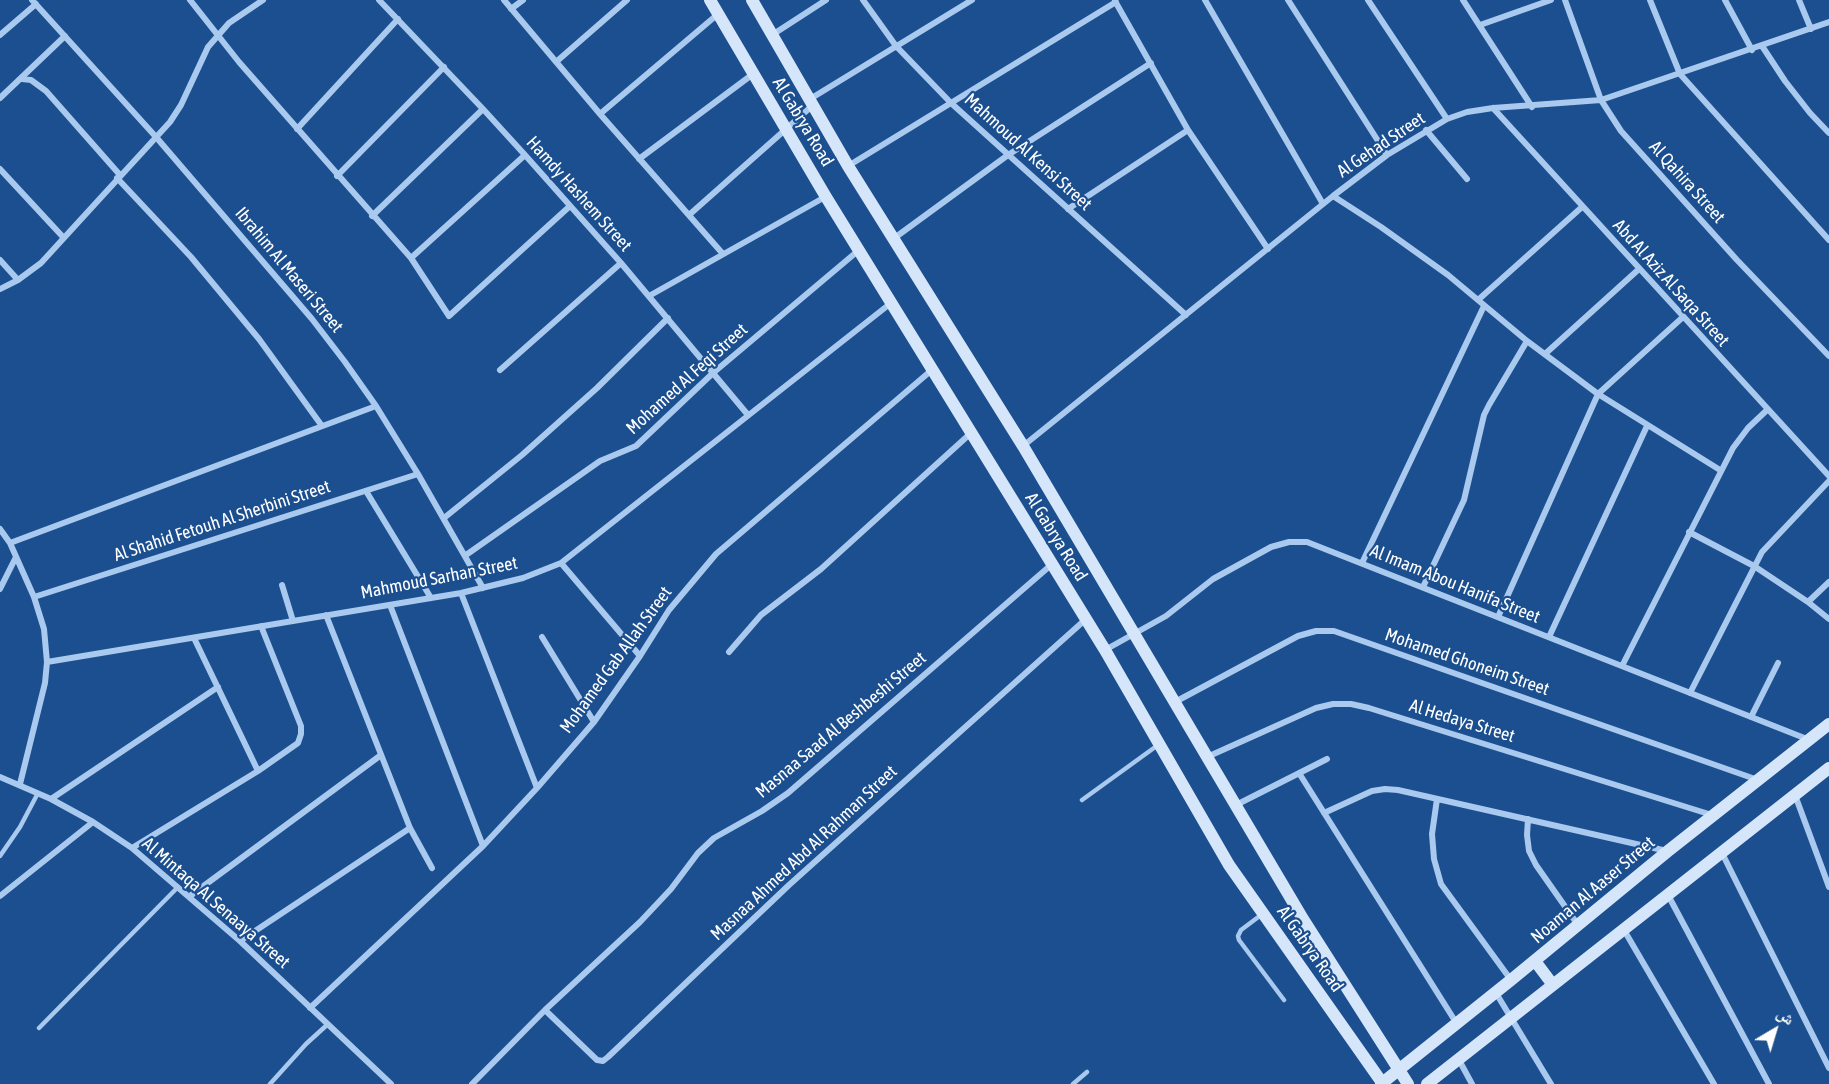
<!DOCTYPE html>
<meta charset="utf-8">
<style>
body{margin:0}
#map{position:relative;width:1829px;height:1084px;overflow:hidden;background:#1b4f8f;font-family:"Asap Condensed","Noto Naskh Arabic",sans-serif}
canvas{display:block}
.north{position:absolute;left:1745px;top:1000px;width:60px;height:60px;-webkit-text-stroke:4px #1b4f8f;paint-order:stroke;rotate:38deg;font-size:16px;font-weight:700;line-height:24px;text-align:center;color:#fff}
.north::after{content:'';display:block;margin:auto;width:21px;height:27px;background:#fff;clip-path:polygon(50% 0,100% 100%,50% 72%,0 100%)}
</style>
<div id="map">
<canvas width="1829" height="1084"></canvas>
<div class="north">ش</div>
</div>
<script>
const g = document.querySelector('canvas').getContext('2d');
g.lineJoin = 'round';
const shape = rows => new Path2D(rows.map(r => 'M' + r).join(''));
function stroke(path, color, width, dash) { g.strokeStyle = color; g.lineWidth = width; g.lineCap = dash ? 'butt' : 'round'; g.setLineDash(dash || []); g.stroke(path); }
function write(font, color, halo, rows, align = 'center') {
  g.font = font + ' "Asap Condensed",sans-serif'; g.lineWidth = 4.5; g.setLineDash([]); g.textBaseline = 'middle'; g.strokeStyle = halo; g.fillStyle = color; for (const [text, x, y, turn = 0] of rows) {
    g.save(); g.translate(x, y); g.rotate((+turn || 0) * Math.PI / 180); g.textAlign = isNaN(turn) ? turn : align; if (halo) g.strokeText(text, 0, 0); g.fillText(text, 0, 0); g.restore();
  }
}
const lane = shape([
 [1082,800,1158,745],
 [0,856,20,827,38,793],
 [1261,915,1241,930,1238,936,1239,940,1284,1000],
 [39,1028,178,887],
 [270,1084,306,1044,328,1024],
 [1073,1084,1087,1072]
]);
const street = shape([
 [32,0,156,137,312,319,345,362,376,406,418,474,483,588],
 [190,0,239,62,411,258,449,316,570,206],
 [379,0,483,109,525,155,621,263,748,415],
 [504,0,600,114,723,254],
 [863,0,896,46,951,103,1186,315],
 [1205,0,1323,204],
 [1288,0,1387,155],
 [1368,0,1447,119],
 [1463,0,1532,107],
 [1565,0,1601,100,1621,131,1737,260,1829,356],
 [1650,0,1680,74,1829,240],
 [1725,0,1752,50],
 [1799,0,1811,29],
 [1115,1,1188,130,1268,249],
 [511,9,523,0],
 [1480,25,1551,0],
 [0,35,36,4],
 [772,35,826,0],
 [1762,46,1785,81,1810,113,1829,133],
 [556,62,627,0],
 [22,79,31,80,46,91,120,175],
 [0,98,65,36],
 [810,99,972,0],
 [1493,108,1829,476],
 [600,114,718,14],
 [297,129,398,19],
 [1426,130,1467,179],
 [639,159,753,74],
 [848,166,1116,2],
 [0,169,63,237],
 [337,176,444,67],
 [117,178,191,257,259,339,322,426],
 [1333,196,1381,227,1448,275,1527,341,1598,394,1720,470],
 [1068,209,1188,130],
 [689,215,812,106],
 [372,216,483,109],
 [893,239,1008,155,1151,63],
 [411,258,525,155],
 [0,260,18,280],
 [0,289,18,280,41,263,170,122,181,105,208,47,229,23,263,0],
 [649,296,825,197],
 [1478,300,1582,207],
 [1545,354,1639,269],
 [500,370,621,263],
 [1023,446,1333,196,1387,155,1447,119,1467,112,1493,108,1601,100,1829,22],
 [366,491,431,598],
 [444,518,522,455,597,388,668,318],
 [0,529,10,543,34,597,44,629,47,662,45,683,20,784],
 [1689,532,1754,566,1808,602,1829,619],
 [10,543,376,406],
 [466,555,600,461,636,446,713,373,859,250],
 [561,563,640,656],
 [1362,563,1484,306],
 [282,585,293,621],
 [1423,587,1464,500,1484,415,1489,405,1527,341],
 [0,589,16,557],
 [461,593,537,788],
 [34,597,418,474],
 [1808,602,1829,582],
 [390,605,483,846],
 [326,615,410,828,432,868],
 [1498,617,1598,394,1683,317],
 [542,637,594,722],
 [1549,637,1647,426],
 [194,638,258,771],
 [1105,650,1166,616,1213,579,1271,547,1289,542,1307,542,1807,739],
 [729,652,761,615,821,569,971,433],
 [47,662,461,593,523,578,561,563,891,303],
 [1622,666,1733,448,1748,428,1767,410],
 [1690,693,1762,552,1829,481],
 [1175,702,1298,636,1316,631,1334,631,1758,780],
 [1751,717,1778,663],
 [1207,757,1316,708,1333,704,1351,704,1369,708,1712,815],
 [1299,773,1457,1024],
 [0,777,51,799,93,822,132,848,240,941,391,1084],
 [1795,795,1829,887],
 [51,799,218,687],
 [1437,799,1432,834,1434,859,1441,884,1511,980],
 [1236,805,1327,759],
 [1324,813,1372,791,1385,789,1398,790,1667,851],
 [1528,819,1527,835,1529,851,1536,865,1578,925],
 [132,848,258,771,298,743,301,734,301,726,261,626],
 [1722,853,1829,1068],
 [1668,895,1769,1084],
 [0,896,93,822],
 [190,896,381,755],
 [1624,930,1714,1084],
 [240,941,410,828],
 [1496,993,1551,1084],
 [310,1008,483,846,537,788,594,722,640,656,669,610,716,554,933,369],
 [545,1010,597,1060,603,1061,608,1057,789,885,1086,619],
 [1459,1060,1472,1084],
 [472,1084,545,1010,640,922,671,889,698,853,714,838,762,811,788,793,1051,565]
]);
const secondary = shape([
 [710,0,826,197,1105,650,1229,865,1383,1084],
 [752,0,848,166,1023,446,1303,919,1408,1084],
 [1535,961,1553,985],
 [1381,1084,1511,980,1668,851,1829,724],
 [1427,1084,1829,768]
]);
const streetNames = [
 ["Al Gabrya Road",803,122,59],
 ["Al Gehad Street",1381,145,-34],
 ["Mahmoud Al Kensi Street",1028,152,42],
 ["Al Qahira Street",1687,182,48],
 ["Hamdy Hashem Street",579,194,48],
 ["Ibrahim Al Maseri Street",289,270,50],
 ["Abd Al Aziz Al Saqa Street",1671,283,48],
 ["Mohamed Al Feqi Street",687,379,-42],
 ["Al Shahid Fetouh Al Sherbini Street",222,521,-18],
 ["Al Gabrya Road",1056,537,58],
 ["Mahmoud Sarhan Street",439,578,-11],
 ["Al Imam Abou Hanifa Street",1455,584,22],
 ["Mohamed Gab Allah Street",616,660,-54],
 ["Mohamed Ghoneim Street",1467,662,19],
 ["Al Hedaya Street",1462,721,17],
 ["Masnaa Saad Al Beshbeshi Street",841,725,-40],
 ["Masnaa Ahmed Abd Al Rahman Street",804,853,-43],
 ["Noaman Al Aaser Street",1593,890,-40],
 ["Al Mintaqa Al Senaaya Street",216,903,41],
 ["Al Gabrya Road",1310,949,55]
];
stroke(lane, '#a9c9ee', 4.5);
stroke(street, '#a9c9ee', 6);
stroke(secondary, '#d6e6fa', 12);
write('18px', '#fff', '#1b4f8f', streetNames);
</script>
